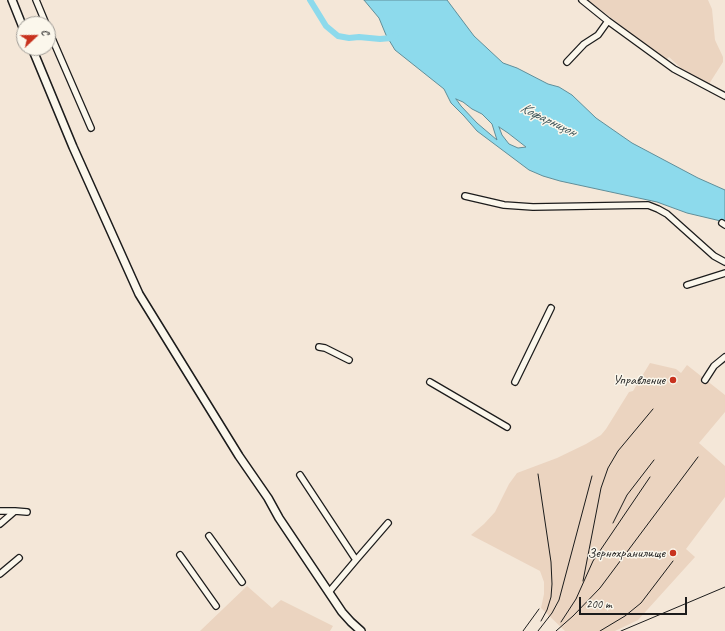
<!DOCTYPE html>
<meta charset="utf-8">
<style>
body{margin:0}
#map{position:relative;width:725px;height:631px;overflow:hidden;background:#f4e7d8;font-family:Caveat,sans-serif}
canvas{display:block}
.north{position:absolute;left:16px;top:16px;width:40px;height:40px;box-sizing:border-box;background:#fbf7ec;border:1px solid #a29f99;border-radius:50%;rotate:68deg;font-size:11px;font-weight:700;line-height:16px;text-align:center;color:#1c1c1c}
.north::after{content:'';display:block;margin:auto;width:14px;height:18px;background:#c8321e;clip-path:polygon(50% 0,100% 100%,50% 72%,0 100%)}
.scale{position:absolute;left:579px;top:597px;width:108px;height:18px;box-sizing:border-box;border:2px solid #1c1c1c;border-top:0;padding-left:5px;font-size:12px;line-height:14px;white-space:nowrap;color:#1c1c1c;-webkit-text-stroke:3px #fbf7ec;paint-order:stroke}
</style>
<div id="map">
<canvas width="725" height="631"></canvas>
<div class="north">С</div>
<div class="scale">200 m</div>
</div>
<script>
const g = document.querySelector('canvas').getContext('2d');
g.lineJoin = 'round';
function fill(path, color) { g.fillStyle = color; g.fill(path, 'evenodd'); }
const shape = rows => new Path2D(rows.map(r => 'M' + r).join(''));
function stroke(path, color, width, dash) { g.strokeStyle = color; g.lineWidth = width; g.lineCap = dash ? 'butt' : 'round'; g.setLineDash(dash || []); g.stroke(path); }
function write(font, color, halo, rows, align = 'center') {
  g.font = font + ' Caveat,sans-serif'; g.lineWidth = 3; g.setLineDash([]); g.textBaseline = 'middle'; g.strokeStyle = halo; g.fillStyle = color; for (const [text, x, y, turn = 0] of rows) {
    g.save(); g.translate(x, y); g.rotate((+turn || 0) * Math.PI / 180); g.textAlign = isNaN(turn) ? turn : align; if (halo) g.strokeText(text, 0, 0); g.fillText(text, 0, 0); g.restore();
  }
}
const built = shape([
 [588,0,708,0,712,9,715,40,723,57,723,62,709,84,682,69,669,57,666,60],
 [650,363,676,369,681,373,687,365,725,395,725,412,699,443,725,466,725,497,686,549,695,557,638,620,615,631,565,631,541,608,544,594,544,582,540,571,471,535,484,524,495,512,509,484,517,473,557,458,586,444,601,435,606,429,629,392,633,391],
 [247,586,272,608,281,600,333,626,330,631,200,631]
]);
const water = shape([
 [364,0,447,0,474,36,503,63,517,68,548,84,559,87,572,95,596,118,632,143,698,178,725,190,725,222,687,213,657,202,560,181,543,176,529,170,477,131,464,116,451,103,444,89,395,50,386,35,379,18,364,0],
 [456,99,463,102,472,109,482,114,492,124,497,140,477,123,461,106,456,99],
 [499,127,508,133,526,147,518,148,509,144,502,135,499,127]
]);
const river = shape([
 [310,0,326,26,338,36,349,38,359,37,380,39,391,38,395,35]
]);
const minor = shape([
 [36,0,46,24],
 [582,0,608,21,674,69,725,96],
 [48,29,91,128],
 [567,62,584,44,598,35,608,21],
 [465,196,504,205,533,207,648,205,658,209,667,214,714,256,725,262],
 [722,223,725,225],
 [687,285,725,273],
 [319,347,325,348,349,360],
 [705,380,714,366,725,357],
 [430,382,507,427],
 [515,382,551,308],
 [300,475,356,560,388,523],
 [0,511,15,511],
 [0,524,15,511,27,512],
 [209,536,242,582],
 [180,555,216,606],
 [0,574,19,558],
 [329,592,356,560]
]);
const major = shape([
 [12,0,24,30],
 [32,48,73,147,139,294,239,456,268,498,279,518,342,612,351,622,361,631]
]);
const rail = shape([
 [538,474,551,562,552,584,551,597,547,610,541,621],
 [613,523,627,495,654,460],
 [583,581,601,488,608,468,618,451,653,409],
 [561,622,576,599,593,561,650,477],
 [523,631,539,609],
 [538,631,552,613,559,600,592,476],
 [556,631,573,616,600,588,698,457],
 [600,631,625,616,641,603,673,561],
 [621,631,725,587]
]);
const markers = [
 [673,380,4,"#c8321e"],
 [673,553,4,"#c8321e"]
];
const poiNames = [
 ["Управление",665,380],
 ["Зернохранилище",665,553]
];
const waterNames = [
 ["Кофарниҳон",548,120,26]
];
fill(built, '#ebd4c0');
fill(water, '#8ddaec');
stroke(water, '#608e99', 1);
stroke(river, '#8ddaec', 6);
stroke(minor, '#1c1c1c', 8);
stroke(major, '#1c1c1c', 10);
stroke(minor, '#fbf7ec', 5.5);
stroke(major, '#fbf7ec', 7);
stroke(rail, '#1c1c1c', 1);
for (const [x, y, r, color] of markers) { const dot = new Path2D(); dot.arc(x, y, r, 0, 2 * Math.PI); g.fillStyle = color; g.fill(dot); stroke(dot, '#fbf7ec', 1.5); }
write('14px', '#1c1c1c', '#fbf7ec', poiNames, 'right');
write('italic 15px', '#3e555a', '#fbf7ec', waterNames);
</script>
